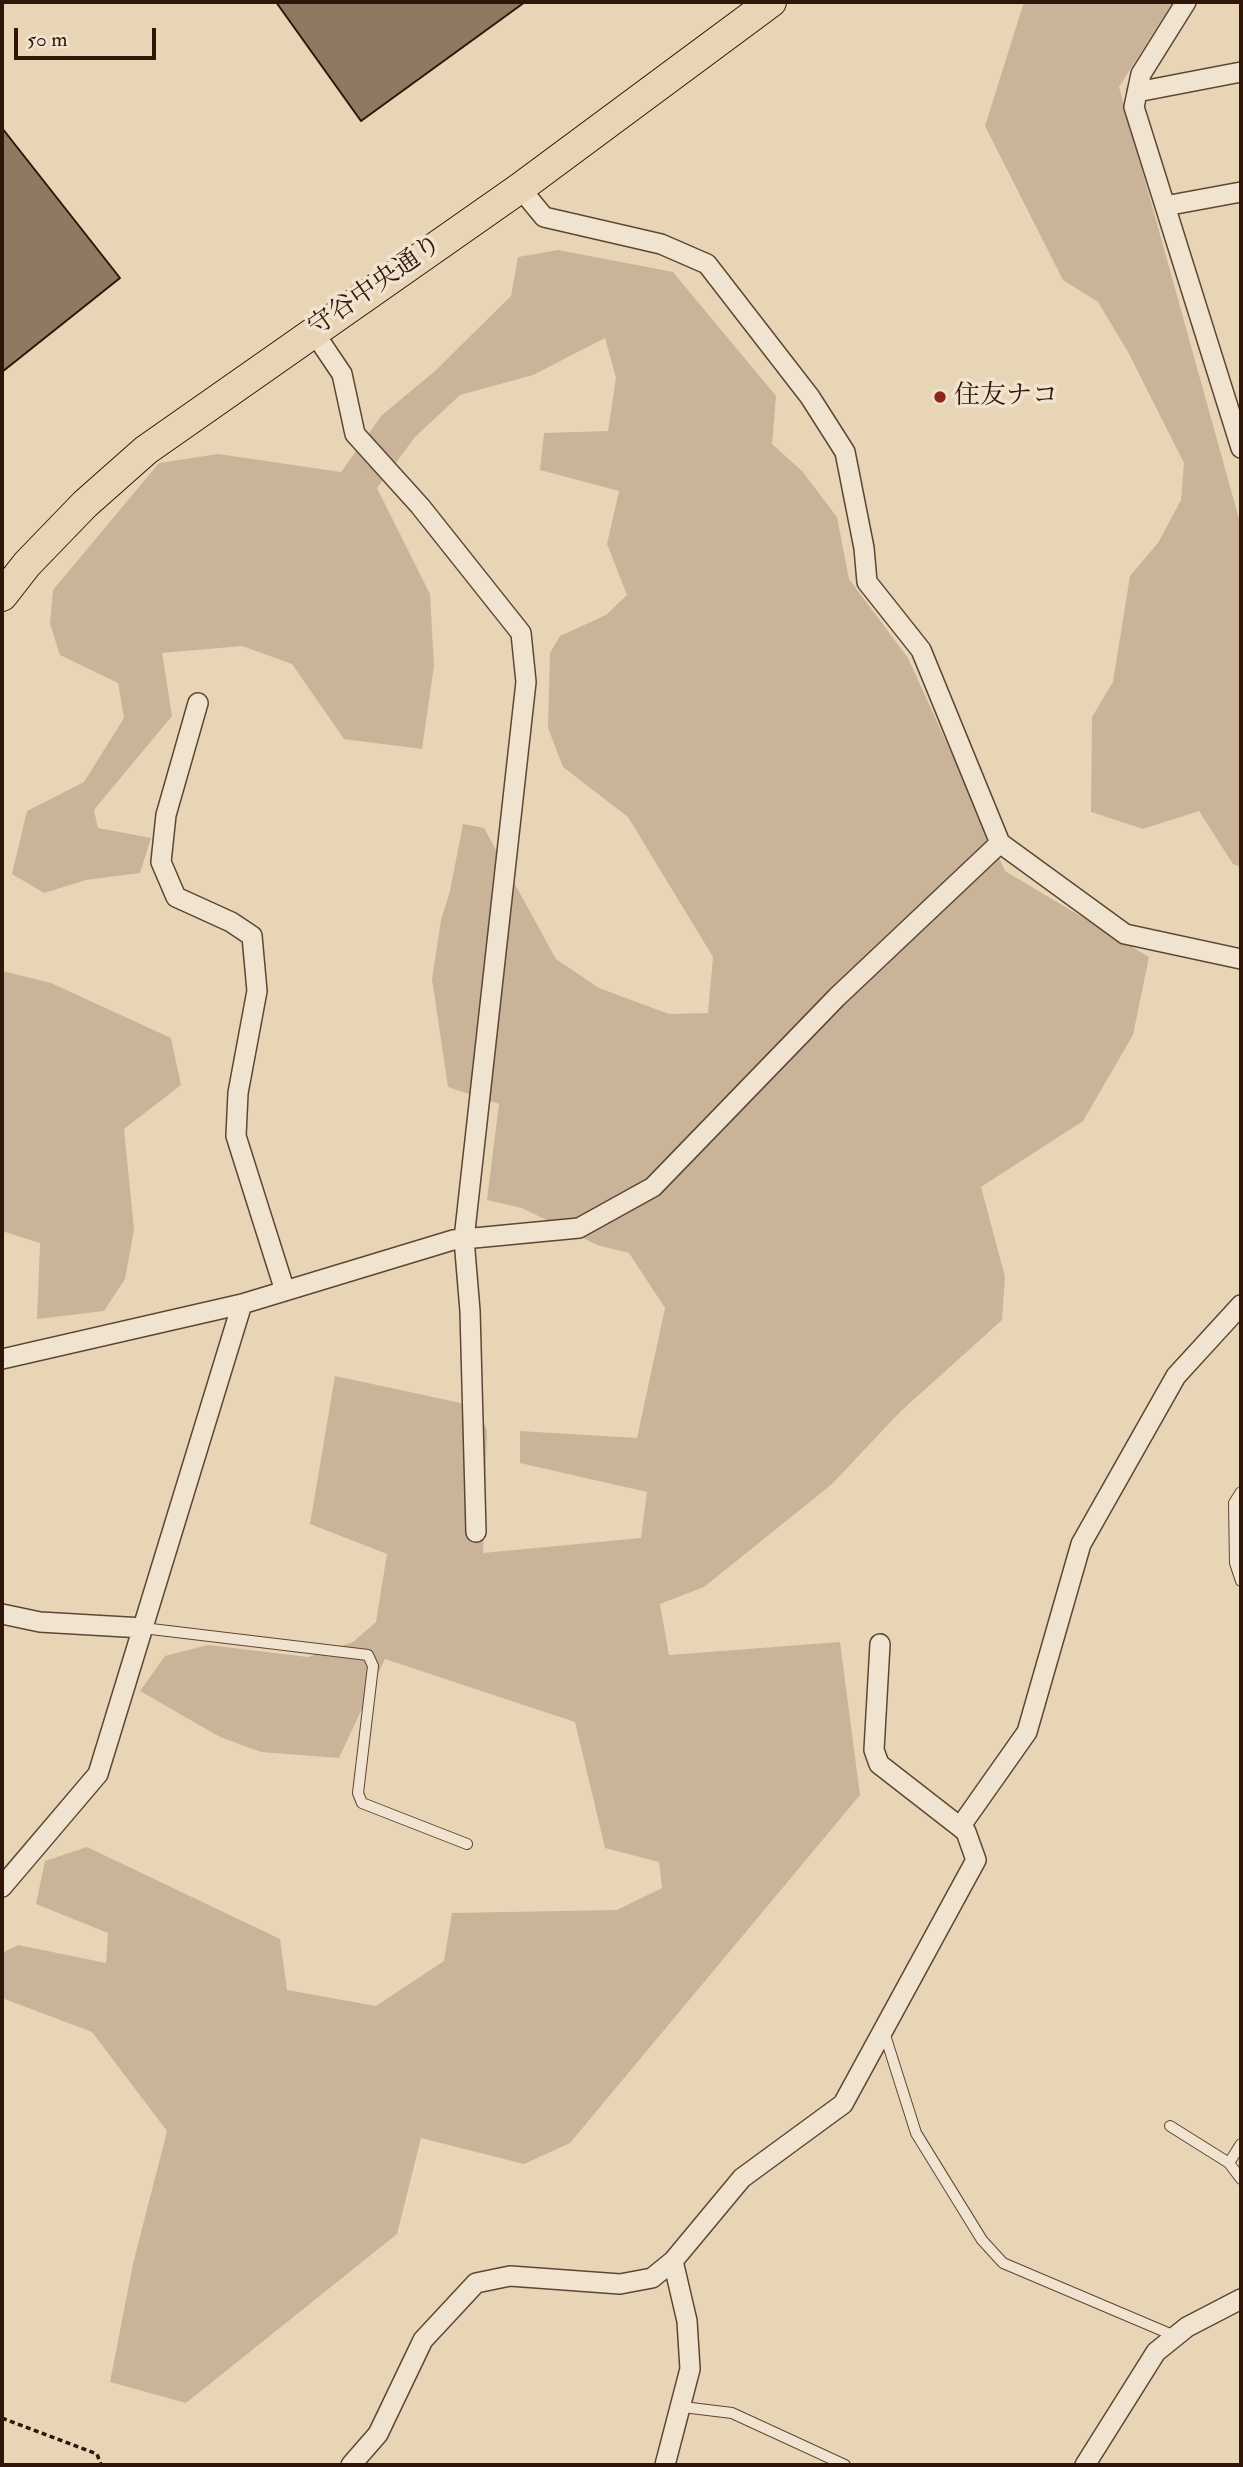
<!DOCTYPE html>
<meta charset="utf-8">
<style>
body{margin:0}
#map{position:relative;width:1243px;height:2467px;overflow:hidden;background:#e8d5b6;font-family:"IM FELL Double Pica",serif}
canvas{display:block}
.frame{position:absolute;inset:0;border:4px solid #311509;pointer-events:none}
.scale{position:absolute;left:14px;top:28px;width:142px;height:32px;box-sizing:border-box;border:4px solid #311509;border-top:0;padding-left:9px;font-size:21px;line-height:24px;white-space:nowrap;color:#311509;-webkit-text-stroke:5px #f0e4d0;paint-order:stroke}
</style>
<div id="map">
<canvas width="1243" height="2467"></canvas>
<div class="frame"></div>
<div class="scale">50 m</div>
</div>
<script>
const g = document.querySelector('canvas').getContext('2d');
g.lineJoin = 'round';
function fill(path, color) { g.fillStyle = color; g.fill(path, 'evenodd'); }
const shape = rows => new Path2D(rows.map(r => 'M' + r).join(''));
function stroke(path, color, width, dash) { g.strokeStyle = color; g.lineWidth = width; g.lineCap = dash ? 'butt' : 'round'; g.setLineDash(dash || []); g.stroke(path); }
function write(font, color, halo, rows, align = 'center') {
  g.font = font + ' "IM FELL Double Pica","Noto Serif JP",serif'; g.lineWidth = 7; g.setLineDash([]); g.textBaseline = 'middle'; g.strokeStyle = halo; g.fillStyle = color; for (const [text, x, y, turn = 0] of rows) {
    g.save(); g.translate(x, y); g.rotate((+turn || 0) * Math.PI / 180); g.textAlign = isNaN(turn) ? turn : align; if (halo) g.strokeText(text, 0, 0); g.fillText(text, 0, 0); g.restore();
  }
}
const green = shape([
 [1024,2,1173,2,1119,87,1241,526,1241,867,1233,864,1199,811,1143,829,1091,812,1092,717,1113,682,1130,576,1158,543,1181,500,1184,463,1128,352,1098,302,1063,280,985,126],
 [558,250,673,272,776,396,772,444,802,471,837,517,849,579,908,658,1005,871,1149,957,1133,1035,1083,1121,981,1187,1005,1277,1002,1320,901,1411,831,1485,704,1587,660,1604,669,1655,840,1642,860,1795,570,2143,524,2164,421,2138,397,2234,186,2403,110,2382,133,2264,167,2131,92,2032,2,1998,2,1953,18,1945,106,1963,108,1933,36,1904,45,1861,87,1847,280,1939,287,1990,376,2006,444,1961,452,1913,617,1910,662,1888,659,1862,605,1848,575,1722,385,1659,339,1758,261,1752,220,1737,140,1691,165,1656,208,1645,308,1657,353,1642,376,1622,387,1554,310,1524,335,1376,475,1406,487,1430,483,1553,641,1538,647,1492,520,1463,520,1431,637,1438,665,1308,629,1253,597,1245,522,1208,487,1200,499,1104,448,1087,432,979,441,920,450,891,463,824,484,828,556,959,599,988,669,1014,708,1013,713,957,628,817,563,767,548,728,550,653,560,636,606,615,627,595,607,544,619,491,540,470,544,433,608,431,616,378,605,338,533,375,460,395,415,437,377,488,430,594,434,666,422,749,344,739,292,664,242,646,162,653,172,716,94,810,98,828,151,838,140,873,86,880,44,893,12,874,27,811,84,782,124,718,118,683,60,655,50,624,53,590,159,463,218,454,341,472,382,415,435,371,511,296,518,257],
 [2,971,51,983,171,1038,181,1085,124,1129,134,1230,125,1279,104,1311,37,1319,40,1243,2,1231]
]);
const building = shape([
 [276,2,525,2,361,121,276,2],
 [2,128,120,278,2,372,2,128]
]);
const path = shape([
 [2,2418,97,2454,101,2465]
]);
const lane = shape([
 [1241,1492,1234,1503,1235,1563,1241,1581],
 [143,1628,368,1655,373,1666,358,1793,362,1803,467,1844],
 [884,2032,916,2133,982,2240,1003,2263,1175,2336],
 [1170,2126,1229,2163,1241,2179],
 [1229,2163,1241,2144],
 [683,2407,732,2413,845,2465]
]);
const street = shape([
 [1186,2,1141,74,1134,107,1241,448],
 [1137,92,1241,72],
 [520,188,544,217,661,244,707,264,810,397,845,452,864,548,867,582,921,650,1000,843,1125,934,1241,959],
 [1165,206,1241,192],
 [313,331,342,374,355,434,420,506,521,633,526,682,464,1239,470,1311,476,1532],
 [198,703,166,815,161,862,176,897,231,922,252,936,257,991,238,1093,236,1136,285,1291],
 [2,1359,242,1304,453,1240,579,1228,653,1187,837,997,1000,843],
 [2,1614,40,1622,143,1628],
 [960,1827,1027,1732,1081,1544,1176,1376,1241,1305],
 [2,1887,98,1774,242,1304],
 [351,2465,378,2434,423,2340,476,2283,510,2276,620,2284,652,2278,673,2261],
 [665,2465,690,2369,687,2321,673,2261,742,2178,843,2104,976,1860,966,1832,960,1827,879,1764,874,1750,880,1644],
 [1085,2465,1156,2352,1187,2327,1241,2299]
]);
const primary = shape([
 [2,596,27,564,85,504,146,450,520,188,771,2]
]);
const markers = [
 [940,397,7,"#8f2418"]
];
const streetNames = [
 ["守谷中央通り",376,287,-35]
];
const poiNames = [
 ["住友ナコ",954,397]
];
fill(green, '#c9b499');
fill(building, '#907963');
stroke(building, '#311509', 2);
stroke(lane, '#5f4534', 12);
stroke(street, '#5f4534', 22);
stroke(primary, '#311509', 32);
stroke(path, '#311509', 3.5, [5, 3.5]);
stroke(lane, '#f0e4d0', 10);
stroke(street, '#f0e4d0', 19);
stroke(primary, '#e8d5b6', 30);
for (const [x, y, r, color] of markers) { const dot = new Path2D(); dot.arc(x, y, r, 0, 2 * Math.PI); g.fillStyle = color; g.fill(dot); stroke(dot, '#f0e4d0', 2.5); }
write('26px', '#311509', '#f0e4d0', streetNames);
write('26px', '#311509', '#f0e4d0', poiNames, 'left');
</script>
